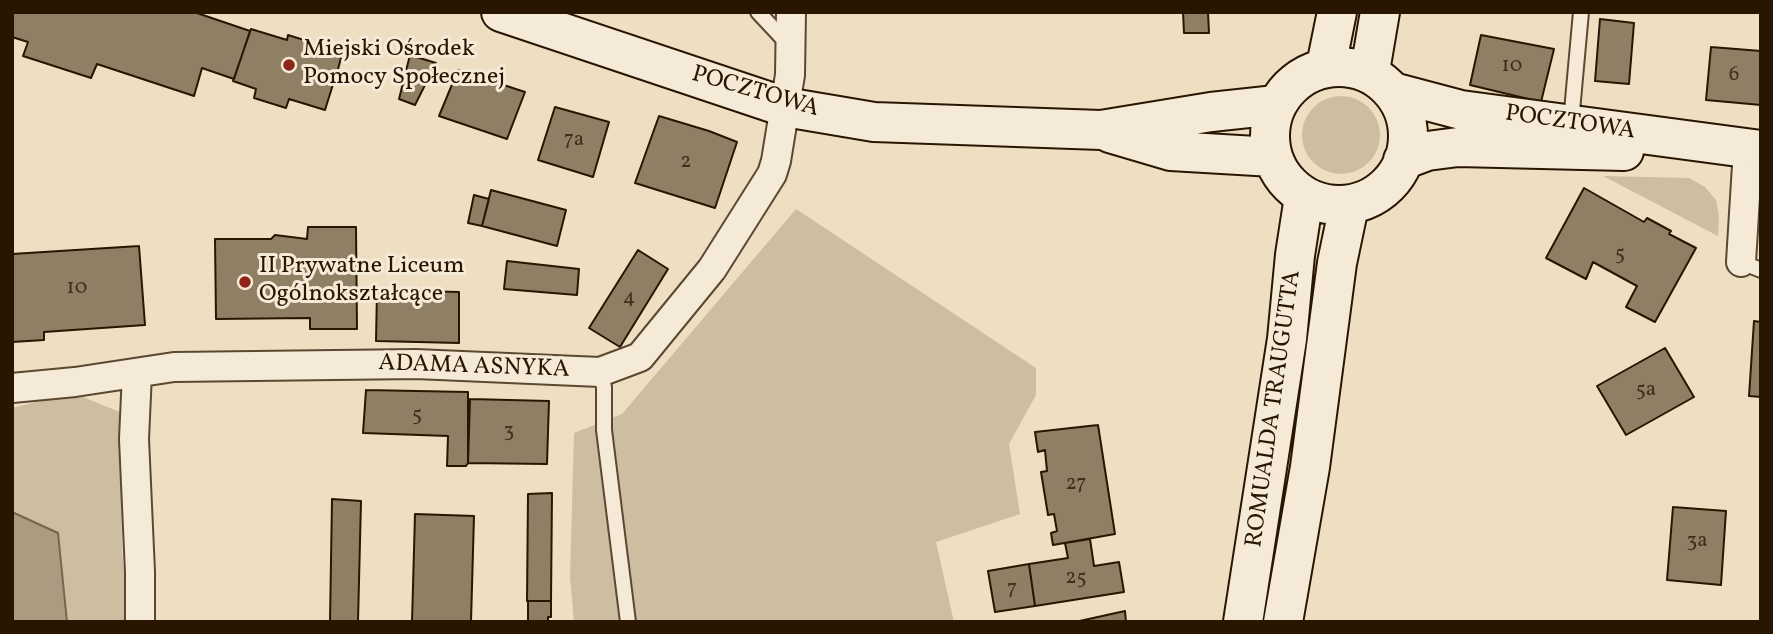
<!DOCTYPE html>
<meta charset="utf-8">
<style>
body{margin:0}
#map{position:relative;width:1773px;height:634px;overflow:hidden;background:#efdfc2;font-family:Vollkorn,serif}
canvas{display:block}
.frame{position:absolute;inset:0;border:14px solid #281600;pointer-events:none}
</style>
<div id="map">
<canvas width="1773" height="634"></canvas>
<div class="frame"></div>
</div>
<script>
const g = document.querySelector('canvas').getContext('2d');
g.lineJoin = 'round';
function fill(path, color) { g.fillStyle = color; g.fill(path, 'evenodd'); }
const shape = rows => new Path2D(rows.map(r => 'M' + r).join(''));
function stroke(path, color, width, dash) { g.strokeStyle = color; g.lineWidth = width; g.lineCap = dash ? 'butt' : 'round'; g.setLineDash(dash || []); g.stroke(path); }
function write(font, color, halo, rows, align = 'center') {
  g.font = font + ' Vollkorn,serif'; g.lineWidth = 6; g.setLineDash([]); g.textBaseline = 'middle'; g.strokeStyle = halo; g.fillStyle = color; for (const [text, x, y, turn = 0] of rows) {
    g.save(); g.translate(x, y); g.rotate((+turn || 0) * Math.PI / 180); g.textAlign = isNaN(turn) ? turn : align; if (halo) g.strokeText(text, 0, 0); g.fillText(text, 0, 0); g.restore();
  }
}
const green = shape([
 '1302 135a39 39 0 1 1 78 0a39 39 0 1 1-78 0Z',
 [1603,176,1689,178,1705,187,1716,200,1719,217,1718,236],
 [796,209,1036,368,1036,395,1009,444,1020,514,936,542,954,622,574,622,570,577,574,433,622,414],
 [73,393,120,412,122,548,128,622,12,622,12,408]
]);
const water = shape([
 [12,512,58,533,67,622,12,622,12,512]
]);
const building = shape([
 [12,12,194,12,250,31,234,79,202,68,194,96,97,64,91,78,23,56,28,42,12,37,12,12],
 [1183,12,1208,12,1209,33,1184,33,1183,12],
 [1600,19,1634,23,1629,84,1595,81,1600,19],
 [251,29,287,40,288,35,307,41,306,46,341,58,337,73,340,74,339,79,335,78,325,110,289,99,286,108,254,98,256,89,233,81,251,29],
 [1481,35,1554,49,1541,102,1470,85,1481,35],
 [1711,47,1761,51,1761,105,1706,100,1711,47],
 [410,55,436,63,415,105,399,99,410,55],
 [458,70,525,92,507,139,439,116,458,70],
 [555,107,609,122,593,177,538,160,555,107],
 [659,116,709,131,737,142,715,208,635,183,659,116],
 [1584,188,1644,222,1647,218,1671,231,1669,234,1696,248,1655,322,1626,307,1637,286,1593,262,1586,279,1546,258,1584,188],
 [491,190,566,210,557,246,482,226,491,190],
 [474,195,489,199,482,226,468,223,474,195],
 [308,227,356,227,357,329,310,329,310,318,216,319,215,239,271,239,275,235,307,239,308,227],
 [139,246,145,325,44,332,44,340,12,342,12,254,139,246],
 [638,250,668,269,620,347,589,328,638,250],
 [507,261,579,269,577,295,504,289,507,261],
 [377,290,459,292,459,343,376,341,377,290],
 [1754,321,1761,322,1761,397,1749,396,1754,321],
 [1665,348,1694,397,1626,435,1597,386,1665,348],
 [366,390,468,392,468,463,466,466,447,466,448,436,363,433,366,390],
 [470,399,549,401,547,464,468,463,470,399],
 [1098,425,1115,534,1053,545,1051,533,1057,531,1054,514,1048,515,1041,472,1047,471,1045,450,1038,452,1035,432,1098,425],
 [552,493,551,601,527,601,528,494,552,493],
 [332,499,361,501,358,622,330,622,332,499],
 [1673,507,1726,511,1721,585,1667,580,1673,507],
 [415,514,474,516,471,622,412,622,415,514],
 [1090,539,1094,566,1119,562,1124,592,1035,606,1029,564,1068,558,1065,543,1090,539],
 [1029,564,1035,606,995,612,988,571,1029,564],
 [528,601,551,601,551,617,548,617,548,622,528,622,528,601],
 [1125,611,1126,622,1075,622,1125,611]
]);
const lane = shape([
 [758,12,788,44],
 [1571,122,1581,12],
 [1741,262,1761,270],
 [600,372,604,387,604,430,628,622]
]);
const street = shape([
 [1741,262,1748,149],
 [137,373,134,439,140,572,140,622],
 [12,388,75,382,174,367,416,364,600,372,640,357,712,269,772,174,776,161,790,75,791,12]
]);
const secondary = shape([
 [501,12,785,107,874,122,1101,130,1211,112,1276,105],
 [1326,66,1337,12],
 '1270 136a69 69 0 1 1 138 0a69 69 0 1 1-138 0Z',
 [1370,71,1380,12],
 [1393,92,1461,110,1761,150],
 [1110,133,1171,151,1273,157],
 [1403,160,1427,151,1458,147,1624,151],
 [1243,622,1287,339,1295,255,1304,197],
 [1283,622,1310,467,1337,263,1349,206]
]);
const markers = [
 [289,65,7,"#8f2418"],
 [245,282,7,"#8f2418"]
];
const numberNames = [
 ["10",1512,67],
 ["6",1734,76],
 ["7a",574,141],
 ["2",686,163],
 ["5",1620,255],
 ["10",77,289],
 ["4",629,299],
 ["5a",1646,391],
 ["5",417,416],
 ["3",509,432],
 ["27",1076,485],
 ["3a",1697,542],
 ["25",1076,579],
 ["7",1012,590]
];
const poiNames = [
 ["Miejski Ośrodek",303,51],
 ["Pomocy Społecznej",303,79],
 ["II Prywatne Liceum",259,268],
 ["Ogólnokształcące",259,296]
];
const streetNames = [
 ["POCZTOWA",755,93,16],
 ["POCZTOWA",1570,124,8],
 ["ADAMA ASNYKA",474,368,2],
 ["ROMUALDA TRAUGUTTA",1275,409,-82]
];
fill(green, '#cdbda1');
fill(water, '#ab9b80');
stroke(water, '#77664d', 2);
fill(building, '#8f7f65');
stroke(building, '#281600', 2);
stroke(lane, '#5a4830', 18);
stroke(street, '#5a4830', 32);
stroke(secondary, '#281600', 42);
stroke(lane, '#f5ead7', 14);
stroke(street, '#f5ead7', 28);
stroke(secondary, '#f5ead7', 38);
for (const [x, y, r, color] of markers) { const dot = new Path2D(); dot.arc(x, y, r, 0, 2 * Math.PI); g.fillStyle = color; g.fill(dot); stroke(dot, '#f5ead7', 2.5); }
write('21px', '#423019', null, numberNames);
write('24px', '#281600', '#f5ead7', poiNames, 'left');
write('24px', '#281600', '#f5ead7', streetNames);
</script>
